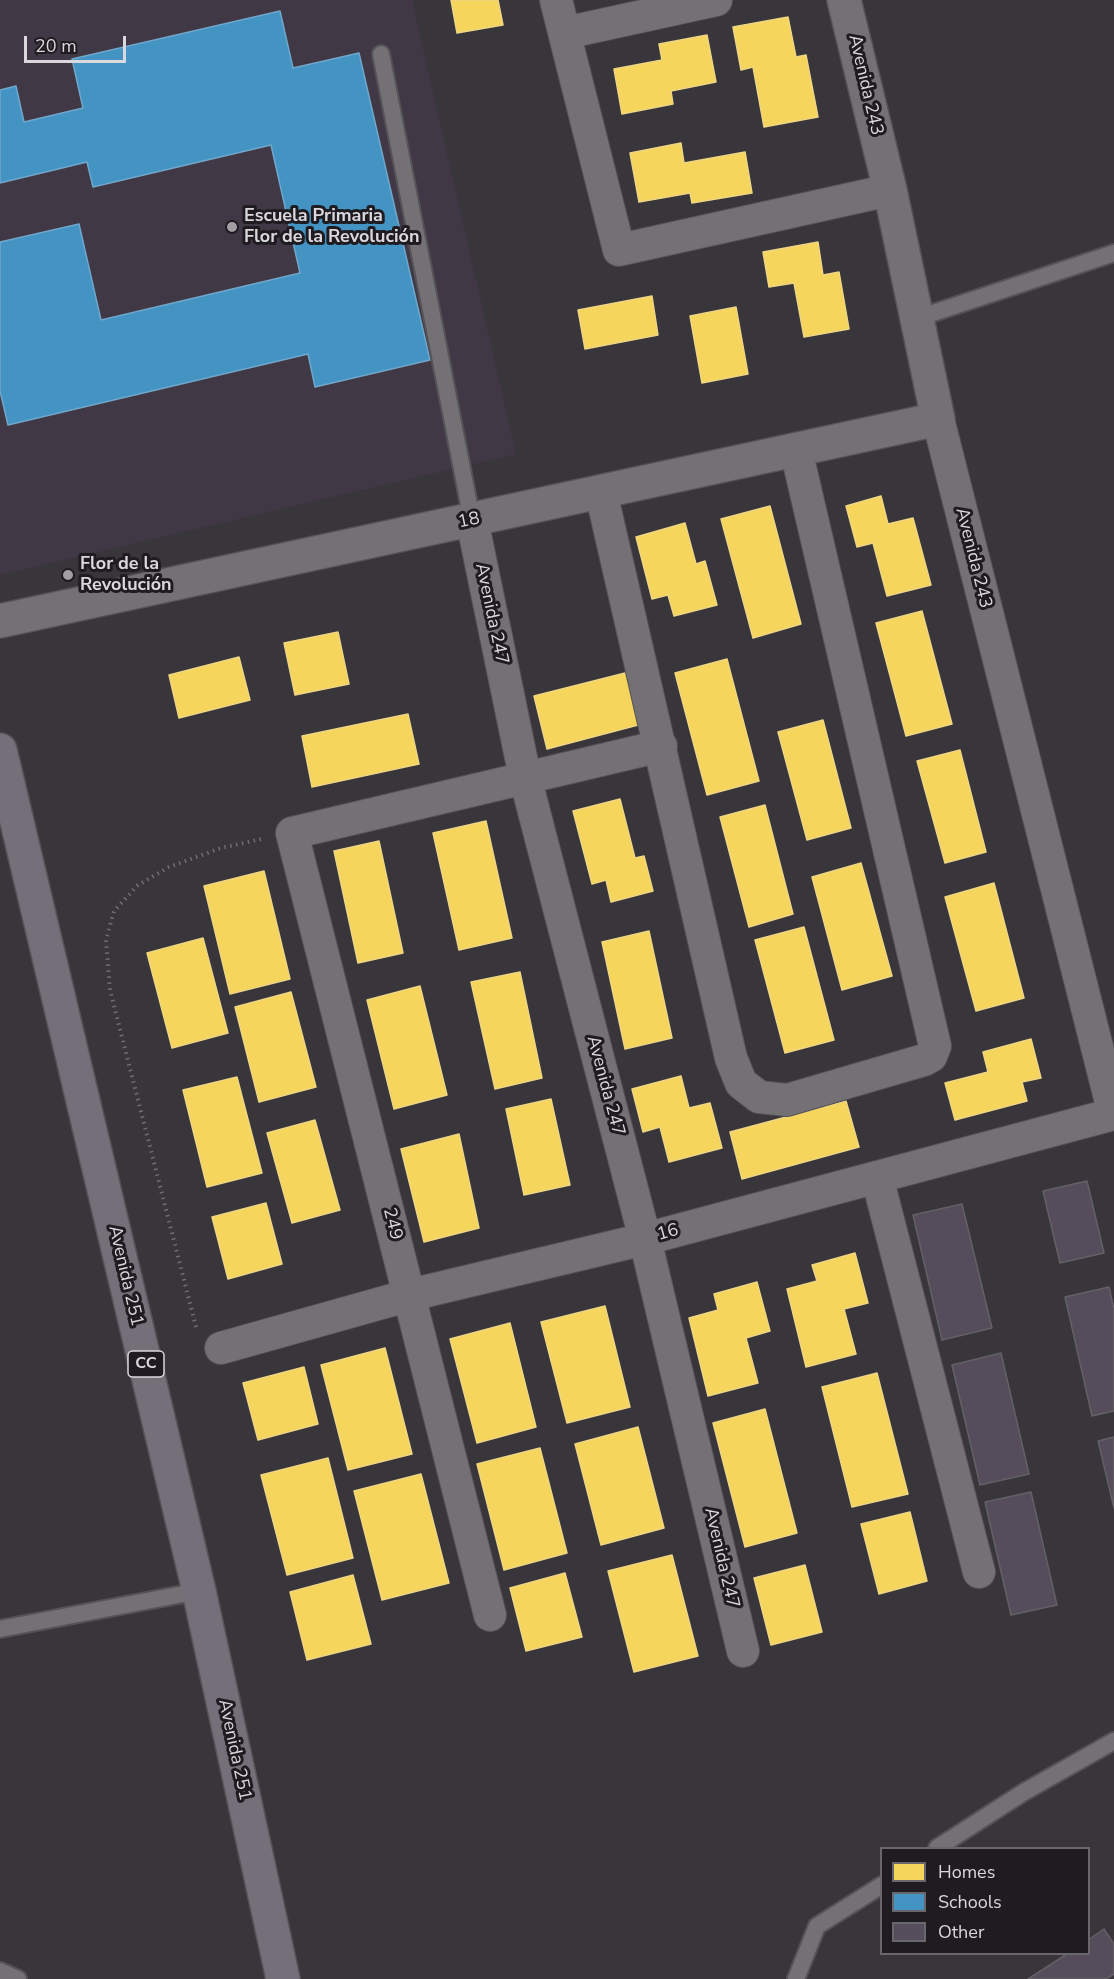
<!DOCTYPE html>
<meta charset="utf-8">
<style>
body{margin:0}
#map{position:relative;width:1114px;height:1979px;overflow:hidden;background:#38353b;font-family:"Nunito Sans",sans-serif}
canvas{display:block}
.legend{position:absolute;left:880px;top:1847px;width:210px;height:108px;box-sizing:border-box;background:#1e1c20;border:2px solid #69676c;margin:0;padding:8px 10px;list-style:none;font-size:18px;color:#dad7dd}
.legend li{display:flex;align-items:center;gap:12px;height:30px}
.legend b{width:30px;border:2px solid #69676c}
.scale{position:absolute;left:24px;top:36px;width:102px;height:27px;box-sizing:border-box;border:3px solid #dad7dd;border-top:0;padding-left:8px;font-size:18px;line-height:21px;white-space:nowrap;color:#dad7dd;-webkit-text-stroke:4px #1e1c20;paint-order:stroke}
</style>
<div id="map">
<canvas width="1114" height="1979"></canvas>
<ul class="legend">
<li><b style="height:16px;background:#f6d55c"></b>Homes</li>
<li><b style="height:16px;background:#4393c3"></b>Schools</li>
<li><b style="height:16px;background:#554d5b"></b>Other</li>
</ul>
<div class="scale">20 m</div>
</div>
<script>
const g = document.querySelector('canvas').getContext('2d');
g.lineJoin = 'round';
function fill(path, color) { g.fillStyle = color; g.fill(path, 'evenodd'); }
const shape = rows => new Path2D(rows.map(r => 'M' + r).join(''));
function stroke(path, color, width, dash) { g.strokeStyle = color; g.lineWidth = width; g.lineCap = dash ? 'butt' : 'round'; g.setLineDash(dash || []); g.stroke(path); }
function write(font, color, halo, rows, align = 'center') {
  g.font = font + ' "Nunito Sans",sans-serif'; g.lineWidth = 6; g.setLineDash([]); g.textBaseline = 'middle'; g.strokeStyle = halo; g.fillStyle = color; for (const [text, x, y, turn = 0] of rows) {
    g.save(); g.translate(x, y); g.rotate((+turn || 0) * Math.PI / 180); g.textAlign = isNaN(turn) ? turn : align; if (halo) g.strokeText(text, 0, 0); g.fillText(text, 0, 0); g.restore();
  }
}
const built = shape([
 [0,0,412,0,516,454,0,575]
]);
const homes = shape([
 [451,0,498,0,503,25,457,33,451,0],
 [788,17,796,57,806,55,818,117,764,127,753,67,741,70,733,27,788,17],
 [707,35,716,82,671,91,673,104,622,114,614,69,662,60,659,44,707,35],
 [681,143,684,163,745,152,752,193,692,203,690,193,639,202,630,153,681,143],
 [818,242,823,275,839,272,849,329,804,337,794,283,769,287,763,252,818,242],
 [652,296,658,335,585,349,578,310,652,296],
 [736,307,748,374,702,383,690,316,736,307],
 [881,496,888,524,913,518,931,585,887,596,873,543,857,547,846,506,881,496],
 [770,506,801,624,753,638,721,519,770,506],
 [685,523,696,564,705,561,717,605,674,616,668,595,652,599,636,537,685,523],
 [922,611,952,724,906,736,876,623,922,611],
 [338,632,349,684,295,695,284,643,338,632],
 [239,657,250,700,179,718,169,675,239,657],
 [727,659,759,781,707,795,675,673,727,659],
 [629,672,642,724,547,749,534,696,629,672],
 [408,714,419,764,312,787,302,736,408,714],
 [823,720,851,828,807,840,778,732,823,720],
 [960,750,986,852,945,863,917,761,960,750],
 [620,799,635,858,644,856,653,891,611,902,606,880,592,884,573,811,620,799],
 [765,805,793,914,749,927,720,817,765,805],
 [486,821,512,938,459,950,433,833,486,821],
 [379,841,403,953,358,963,334,851,379,841],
 [861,863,892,976,842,990,812,877,861,863],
 [264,871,290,979,230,994,204,886,264,871],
 [994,883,1024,998,976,1011,945,897,994,883],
 [804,927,834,1040,785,1053,755,940,804,927],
 [649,931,672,1038,625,1049,602,942,649,931],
 [203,938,228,1033,172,1048,147,953,203,938],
 [520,972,542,1078,495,1089,471,982,520,972],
 [420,986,447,1095,394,1109,367,1000,420,986],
 [291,992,316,1087,259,1102,235,1007,291,992],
 [1031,1039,1041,1078,1022,1082,1027,1101,955,1120,945,1083,988,1072,983,1052,1031,1039],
 [681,1076,689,1108,710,1103,722,1148,669,1162,660,1127,643,1132,632,1089,681,1076],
 [237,1077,262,1173,207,1187,183,1090,237,1077],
 [551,1099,570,1185,524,1195,506,1109,551,1099],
 [846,1101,859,1147,742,1179,730,1132,846,1101],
 [315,1120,340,1210,292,1223,267,1133,315,1120],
 [459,1134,479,1228,424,1242,401,1149,459,1134],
 [266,1203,282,1264,228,1279,212,1217,266,1203],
 [855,1253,868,1303,844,1309,856,1354,806,1367,787,1289,817,1281,812,1265,855,1253],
 [757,1282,770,1331,746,1338,758,1383,708,1396,689,1318,718,1310,714,1294,757,1282],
 [605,1306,630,1407,567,1423,541,1322,605,1306],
 [510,1323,536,1427,477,1443,450,1339,510,1323],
 [385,1348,412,1454,348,1470,321,1365,385,1348],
 [304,1367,318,1424,258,1440,243,1383,304,1367],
 [877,1373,908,1494,852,1507,822,1387,877,1373],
 [765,1409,797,1533,745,1547,713,1423,765,1409],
 [638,1427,664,1528,601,1545,575,1444,638,1427],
 [540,1448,567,1553,504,1570,477,1464,540,1448],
 [328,1458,353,1558,287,1575,261,1475,328,1458],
 [421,1474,449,1583,382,1600,354,1491,421,1474],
 [910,1512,927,1581,879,1594,861,1524,910,1512],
 [672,1555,698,1656,634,1672,608,1571,672,1555],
 [805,1565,822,1632,771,1645,754,1578,805,1565],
 [565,1573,582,1637,526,1651,510,1588,565,1573],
 [353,1575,371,1644,307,1660,290,1592,353,1575]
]);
const schools = shape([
 [280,11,293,68,359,53,430,360,315,387,308,354,8,425,0,391,0,242,79,224,101,320,300,273,271,145,93,187,87,162,0,183,0,90,16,86,24,122,83,108,72,59,280,11]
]);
const building = shape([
 [1087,1181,1104,1253,1060,1263,1043,1191,1087,1181],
 [962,1204,992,1328,942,1340,913,1215,962,1204],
 [1109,1287,1114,1309,1114,1411,1092,1416,1065,1297,1109,1287],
 [1001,1353,1029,1474,980,1485,952,1365,1001,1353],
 [1114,1437,1114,1508,1098,1441,1114,1437],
 [1031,1492,1057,1605,1011,1615,985,1502,1031,1492],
 [1104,1929,1114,1944,1114,1974,1106,1979,1028,1979,1067,1954,1088,1954,1088,1940,1104,1929]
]);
const path = shape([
 [196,1327,110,990,106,940,114,911,138,885,169,867,221,848,262,839]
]);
const service = shape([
 [381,54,472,520],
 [918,318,1114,253],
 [0,1629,199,1591],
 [937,1848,1024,1792,1114,1741],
 [0,1971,18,1979],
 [796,1979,817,1926,882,1885]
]);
const minor = shape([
 [556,0,619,250,890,190],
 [565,33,716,0],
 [938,419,1114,1114],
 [601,492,731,1058,741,1083,759,1097,787,1100,924,1060,931,1056,935,1046,796,450],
 [472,520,525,777,645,1239,743,1651],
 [877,1177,979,1572],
 [221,1348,410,1295,645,1239,1114,1114],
 [490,1615,292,833,661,746]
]);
const tertiary = shape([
 [0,621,938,419,890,190,844,0]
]);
const primary = shape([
 [0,750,199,1591,283,1979]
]);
const markers = [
 [232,227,6,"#a19ea4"],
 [68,575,6,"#a19ea4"]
];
const shields = [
 [146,1364,36]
];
const shieldNames = [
 ["CC",146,1364]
];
const streetNames = [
 ["Avenida 243",865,85,77],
 ["18",469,521,-12],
 ["Avenida 243",973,558,76],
 ["Avenida 247",491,614,78],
 ["Avenida 247",605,1086,75],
 ["249",392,1224,76],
 ["16",668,1233,-15],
 ["Avenida 251",125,1276,77],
 ["Avenida 247",721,1558,77],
 ["Avenida 251",234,1750,78]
];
const poiNames = [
 ["Escuela Primaria",244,217],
 ["Flor de la Revolución",244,238],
 ["Flor de la",80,565],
 ["Revolución",80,586]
];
fill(built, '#413846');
fill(homes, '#f6d55c');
stroke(homes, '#eed683', 1.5);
fill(schools, '#4393c3');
stroke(schools, '#70a7cb', 1.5);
fill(building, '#554d5b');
stroke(building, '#636165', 1.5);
stroke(service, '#555257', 20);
stroke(minor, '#555257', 34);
stroke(tertiary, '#555257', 36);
stroke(primary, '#555257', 36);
stroke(path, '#706e72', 4, [1.5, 4.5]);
stroke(service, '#747175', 16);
stroke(minor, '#747175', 32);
stroke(tertiary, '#747175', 33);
stroke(primary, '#746f78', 33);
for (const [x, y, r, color] of markers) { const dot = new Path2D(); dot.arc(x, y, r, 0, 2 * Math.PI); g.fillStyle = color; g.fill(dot); stroke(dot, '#1e1c20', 2); }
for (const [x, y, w] of shields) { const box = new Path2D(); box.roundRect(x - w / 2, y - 13, w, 26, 4.5); g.fillStyle = '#1e1c20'; g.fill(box); stroke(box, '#dad7dd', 1.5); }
write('bold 16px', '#dad7dd', null, shieldNames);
write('18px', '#dad7dd', '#1e1c20', streetNames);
write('bold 18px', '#dad7dd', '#1e1c20', poiNames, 'left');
</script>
